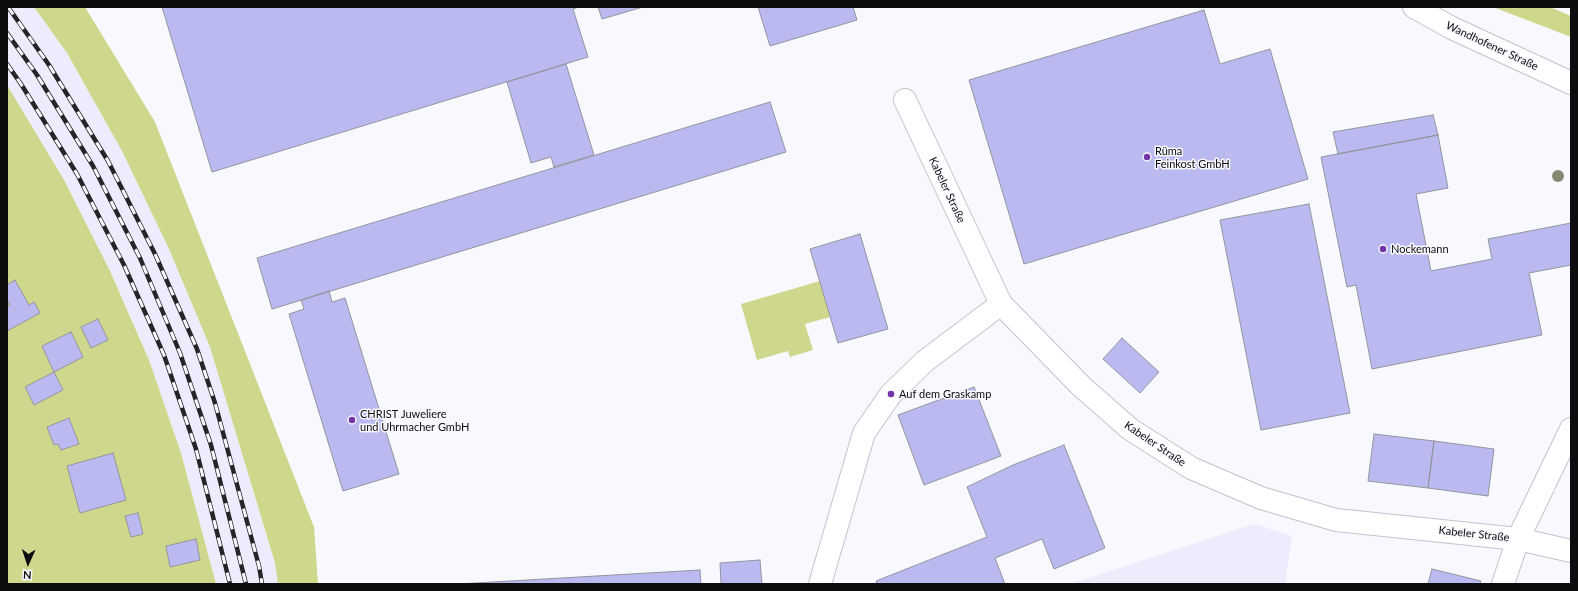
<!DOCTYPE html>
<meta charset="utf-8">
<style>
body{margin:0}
#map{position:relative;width:1578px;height:591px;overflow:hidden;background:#f8f8ff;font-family:Lato,sans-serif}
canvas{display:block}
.frame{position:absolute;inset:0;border:8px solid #0d0d10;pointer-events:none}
.north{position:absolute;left:8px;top:543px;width:40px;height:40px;-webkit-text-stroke:3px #f8f8ff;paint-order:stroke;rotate:183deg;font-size:11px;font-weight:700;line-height:16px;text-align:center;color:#0d0d10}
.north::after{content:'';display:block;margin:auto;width:14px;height:18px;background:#0d0d10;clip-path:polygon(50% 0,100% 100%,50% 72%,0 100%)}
</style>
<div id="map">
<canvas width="1578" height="591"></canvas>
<div class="frame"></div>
<div class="north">N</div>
</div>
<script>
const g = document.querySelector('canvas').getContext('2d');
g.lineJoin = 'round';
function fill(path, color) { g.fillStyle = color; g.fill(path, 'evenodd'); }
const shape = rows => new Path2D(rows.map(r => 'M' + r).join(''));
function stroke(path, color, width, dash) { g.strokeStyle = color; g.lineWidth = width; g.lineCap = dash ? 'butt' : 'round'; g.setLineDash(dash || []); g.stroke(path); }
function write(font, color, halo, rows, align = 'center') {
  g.font = font + ' Lato,sans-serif'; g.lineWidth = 3; g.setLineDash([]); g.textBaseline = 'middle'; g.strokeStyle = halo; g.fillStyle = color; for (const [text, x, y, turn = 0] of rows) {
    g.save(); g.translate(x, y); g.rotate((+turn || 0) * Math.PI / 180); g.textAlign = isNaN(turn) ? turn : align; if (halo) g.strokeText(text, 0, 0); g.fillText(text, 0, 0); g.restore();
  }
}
const built = shape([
 [7,7,34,7,67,53,122,151,169,249,210,347,275,563,278,584,216,584,181,453,149,360,110,271,7,85],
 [1254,524,1292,536,1285,584,1070,584]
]);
const green = shape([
 [34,7,85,7,155,122,314,527,318,584,278,584,275,563,210,347,169,249,122,151,67,53],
 [1493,7,1550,7,1571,16,1571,37],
 [7,85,64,180,110,271,149,360,181,453,216,584,7,584],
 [820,281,830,317,805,324,813,350,790,357,788,351,757,360,741,304]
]);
const building = shape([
 [162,7,579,7,573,9,588,57,212,172,162,7],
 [598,7,643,7,602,19,598,7],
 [758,7,853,7,857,20,770,46,758,7],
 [1204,10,1220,64,1270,49,1308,179,1024,264,969,80,1204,10],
 [566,64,594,155,554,167,551,157,531,163,507,82,566,64],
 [770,102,786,152,272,309,257,258,770,102],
 [1433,115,1438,135,1338,154,1333,132,1433,115],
 [1438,135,1448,188,1416,194,1431,271,1492,259,1488,239,1571,223,1571,265,1529,273,1542,335,1372,369,1356,285,1347,287,1321,157,1438,135],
 [1309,204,1350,413,1261,430,1220,220,1309,204],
 [860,234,888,329,838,343,810,249,860,234],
 [15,280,29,305,34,302,40,313,7,331,7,307,10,305,7,300,7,285,15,280],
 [329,291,332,302,345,298,399,474,343,491,289,314,304,309,301,300,329,291],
 [98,319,108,340,91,348,81,327,98,319],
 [71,332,83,357,54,372,42,346,71,332],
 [1122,338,1159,372,1140,393,1103,359,1122,338],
 [54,372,63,390,34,405,25,387,54,372],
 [974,387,1001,456,924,485,898,415,974,387],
 [69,418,79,444,61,450,58,444,54,445,47,427,69,418],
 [1374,434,1434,441,1428,488,1368,481,1374,434],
 [1434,441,1494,449,1488,496,1428,488,1434,441],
 [1064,445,1105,548,1054,569,1042,539,995,558,1005,584,877,584,876,581,987,537,967,487,1013,465,1064,445],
 [113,453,126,500,80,513,67,466,113,453],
 [138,513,143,534,131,537,125,516,138,513],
 [196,539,200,560,170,567,166,546,196,539],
 [760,560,762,584,721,584,720,563,760,560],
 [1432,569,1481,581,1480,584,1428,584,1432,569],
 [700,570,701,584,458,584,700,570]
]);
const minor = shape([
 [905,100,1001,304,1082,387,1130,429,1191,468,1261,498,1336,520,1518,539,1571,551],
 [820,584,864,433,891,394,925,361,1001,304],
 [1503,584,1518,539,1571,429]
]);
const secondary = shape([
 [1414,7,1452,28,1571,83]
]);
const rail = shape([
 [8,7,49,65,108,161,155,254,197,349,215,403,259,566,262,584],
 [7,33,37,75,93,166,140,258,180,353,211,445,246,584],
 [7,64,21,84,77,174,124,265,164,355,196,449,230,584]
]);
const trees = [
 [1558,176]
];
const markers = [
 [1147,157,4,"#7134a9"],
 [1383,249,4,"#7134a9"],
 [891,394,4,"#7134a9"],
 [352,420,4,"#7134a9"]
];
const streetNames = [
 ["Wandhofener Straße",1492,46,25],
 ["Kabeler Straße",947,190,65],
 ["Kabeler Straße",1155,444,34],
 ["Kabeler Straße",1474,534,6]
];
const poiNames = [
 ["Rüma",1155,151],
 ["Feinkost GmbH",1155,164],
 ["Nockemann",1391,249],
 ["Auf dem Graskamp",899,394],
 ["CHRIST Juweliere",360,414],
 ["und Uhrmacher GmbH",360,427]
];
fill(built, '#ececfc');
fill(green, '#cfd78d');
fill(building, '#bbbaf0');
stroke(building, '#94949d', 1);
stroke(minor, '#c3c3cb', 24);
stroke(secondary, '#c3c3cb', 24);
stroke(minor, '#fff', 22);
stroke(secondary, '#fff', 22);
stroke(rail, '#252528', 4.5);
stroke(rail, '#f8f8ff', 3, [9]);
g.fillStyle = '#878873';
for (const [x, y] of trees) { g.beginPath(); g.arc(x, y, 6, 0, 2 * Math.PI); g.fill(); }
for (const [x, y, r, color] of markers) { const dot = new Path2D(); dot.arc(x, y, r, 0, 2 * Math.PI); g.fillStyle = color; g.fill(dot); stroke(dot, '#f8f8ff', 1.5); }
write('11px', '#0d0d10', '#f8f8ff', streetNames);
write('11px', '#0d0d10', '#f8f8ff', poiNames, 'left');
</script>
